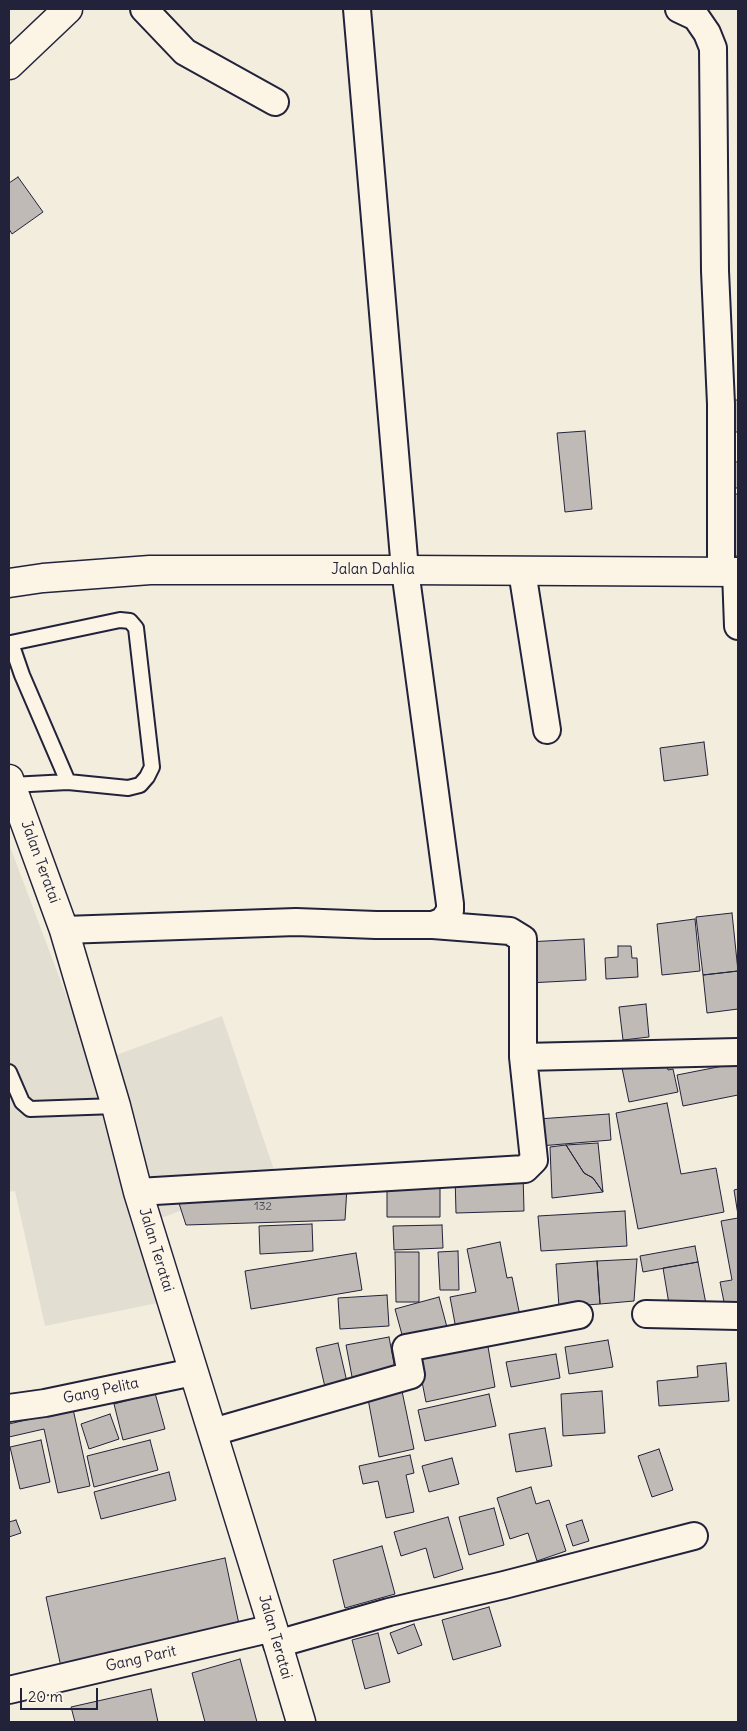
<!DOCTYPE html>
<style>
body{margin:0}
#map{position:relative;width:747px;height:1731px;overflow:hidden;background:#f3edde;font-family:Delius,sans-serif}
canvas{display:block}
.frame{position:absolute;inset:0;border:10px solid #22223b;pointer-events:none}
.scale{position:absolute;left:20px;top:1688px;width:78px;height:22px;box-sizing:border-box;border:2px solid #22223b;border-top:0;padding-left:6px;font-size:15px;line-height:18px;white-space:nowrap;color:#22223b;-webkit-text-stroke:4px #fcf5e5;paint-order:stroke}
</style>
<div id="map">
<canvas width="747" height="1731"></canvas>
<div class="frame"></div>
<div class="scale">20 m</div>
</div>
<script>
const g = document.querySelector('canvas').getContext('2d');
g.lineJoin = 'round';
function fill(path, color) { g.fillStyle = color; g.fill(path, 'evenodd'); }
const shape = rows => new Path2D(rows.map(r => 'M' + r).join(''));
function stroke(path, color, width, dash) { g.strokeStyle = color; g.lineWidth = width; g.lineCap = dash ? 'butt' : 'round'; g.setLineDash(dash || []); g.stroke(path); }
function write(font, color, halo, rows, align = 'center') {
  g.font = font + ' Delius,sans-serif'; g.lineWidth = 4; g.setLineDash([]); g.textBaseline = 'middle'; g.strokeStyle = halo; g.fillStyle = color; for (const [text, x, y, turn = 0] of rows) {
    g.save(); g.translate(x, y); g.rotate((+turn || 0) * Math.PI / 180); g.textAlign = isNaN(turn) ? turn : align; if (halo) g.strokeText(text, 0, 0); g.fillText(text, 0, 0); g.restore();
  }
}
const built = shape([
 [9,844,92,1064,222,1016,276,1176,150,1222,177,1299,45,1326,15,1191,9,1192]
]);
const building = shape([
 [18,177,43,212,12,234,9,229,9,183,18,177],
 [730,400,738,400,738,432,729,432,730,400],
 [585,431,592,509,565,512,557,433,585,431],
 [725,461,738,462,738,488,724,488,725,461],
 [726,494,738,494,738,556,725,556,726,494],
 [704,742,708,775,664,781,660,748,704,742],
 [732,913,738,971,703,975,696,917,732,913],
 [695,919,700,971,662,975,657,924,695,919],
 [584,939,586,980,528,983,527,942,584,939],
 [618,946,631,946,632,958,637,958,638,977,606,979,605,958,618,957,618,946],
 [738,971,738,1009,707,1013,703,975,738,971],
 [646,1004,649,1037,623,1040,619,1007,646,1004],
 [666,1059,668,1070,673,1069,678,1092,629,1102,622,1068,666,1059],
 [738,1063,738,1095,683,1106,677,1075,738,1063],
 [667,1103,681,1174,716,1168,724,1212,638,1229,616,1113,667,1103],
 [609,1114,611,1140,540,1146,538,1119,609,1114],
 [598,1143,603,1192,593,1178,584,1173,566,1145,598,1143],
 [566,1145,584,1173,593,1178,603,1192,552,1198,550,1147,566,1145],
 [523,1173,524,1211,456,1213,455,1175,523,1173],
 [387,1182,440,1182,440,1217,387,1217,387,1182],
 [347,1187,345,1220,186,1225,176,1194,347,1187],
 [738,1189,738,1215,734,1190,738,1189],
 [625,1211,627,1246,541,1251,538,1216,625,1211],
 [738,1218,738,1309,726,1312,720,1282,732,1280,721,1221,738,1218],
 [312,1224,313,1251,260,1254,259,1226,312,1224],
 [442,1225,443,1248,394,1250,393,1226,442,1225],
 [500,1242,507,1278,512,1277,520,1316,456,1329,450,1297,476,1292,467,1249,500,1242],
 [695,1246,698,1262,643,1272,640,1256,695,1246],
 [458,1251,459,1290,440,1290,438,1252,458,1251],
 [395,1252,419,1252,419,1302,396,1302,395,1252],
 [356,1253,362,1290,251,1309,245,1271,356,1253],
 [637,1259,634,1301,600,1304,597,1261,637,1259],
 [597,1261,600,1304,559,1307,556,1264,597,1261],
 [698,1262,706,1304,670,1310,663,1268,698,1262],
 [387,1295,389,1326,340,1329,338,1298,387,1295],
 [439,1297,448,1331,404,1342,395,1309,439,1297],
 [389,1337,396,1374,353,1382,346,1345,389,1337],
 [608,1340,613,1367,569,1374,565,1347,608,1340],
 [487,1341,495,1387,426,1402,417,1356,487,1341],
 [338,1343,347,1382,325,1387,316,1348,338,1343],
 [556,1354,560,1378,511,1387,506,1362,556,1354],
 [726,1363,729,1401,659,1406,657,1381,698,1377,697,1366,726,1363],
 [402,1391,414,1449,379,1457,368,1399,402,1391],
 [602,1391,605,1433,563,1436,561,1394,602,1391],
 [155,1393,165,1429,123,1440,114,1404,155,1393],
 [489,1394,496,1426,425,1441,418,1410,489,1394],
 [73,1409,90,1486,58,1493,44,1429,9,1437,9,1424,73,1409],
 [110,1414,119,1439,89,1449,81,1424,110,1414],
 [545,1428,552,1466,516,1472,509,1434,545,1428],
 [41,1440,50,1482,20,1489,10,1447,41,1440],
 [150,1440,158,1470,94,1487,87,1456,150,1440],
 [659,1449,673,1490,652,1497,638,1456,659,1449],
 [410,1455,414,1473,406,1475,414,1512,386,1518,378,1481,363,1484,359,1466,410,1455],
 [452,1458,459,1484,429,1492,422,1466,452,1458],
 [169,1472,176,1500,101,1519,94,1492,169,1472],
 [531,1487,536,1504,549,1500,566,1551,537,1561,528,1533,510,1539,497,1498,531,1487],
 [494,1508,504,1545,469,1555,459,1517,494,1508],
 [448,1517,463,1569,434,1578,426,1548,401,1556,394,1532,448,1517],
 [16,1520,21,1533,9,1537,9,1522,16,1520],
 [582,1520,589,1541,573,1546,566,1525,582,1520],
 [382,1546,395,1594,345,1608,333,1560,382,1546],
 [225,1558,240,1629,61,1667,46,1597,225,1558],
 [489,1607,501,1646,453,1660,442,1620,489,1607],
 [414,1624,422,1645,398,1654,390,1633,414,1624],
 [378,1633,390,1682,365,1689,352,1640,378,1633],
 [240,1659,257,1722,205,1722,192,1673,240,1659],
 [151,1689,158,1722,75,1722,71,1707,151,1689]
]);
const lane = shape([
 [9,643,11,643,22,675,68,782,11,785],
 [11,643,120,620,130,621,136,628,152,767,147,777,140,785,128,788,68,782],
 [9,1072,22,1102,30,1109,116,1106]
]);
const street = shape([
 [144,9,185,52,275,102],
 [357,9,405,570,450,904,450,911,443,921,433,925],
 [679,9,696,17,707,33,713,48,715,271,721,404,721,572],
 [522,571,547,730],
 [736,572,738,626],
 [64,930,296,922,376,925,433,925,510,931,523,939,523,1057,534,1160,525,1169,138,1192],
 [523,1057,738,1052],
 [646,1314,738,1316],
 [9,1408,45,1403,193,1372],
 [213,1432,411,1375,406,1348,579,1315],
 [277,1644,389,1612,504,1585,694,1536],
 [9,1690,273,1628]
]);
const secondary = shape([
 [9,65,68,9],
 [9,583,43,578,150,570,405,570,738,572],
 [9,779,64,930,116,1106,138,1192,273,1628,301,1722]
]);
const numberNames = [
 ["132",263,1207]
];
const streetNames = [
 ["Jalan Dahlia",373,570],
 ["Jalan Teratai",40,862,70],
 ["Jalan Teratai",156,1250,73],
 ["Gang Pelita",101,1391,-12],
 ["Jalan Teratai",275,1637,74],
 ["Gang Parit",141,1659,-13]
];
fill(built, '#e3ded2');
fill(building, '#bfbab6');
stroke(building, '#22223b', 1);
stroke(lane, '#22223b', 18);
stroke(street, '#22223b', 30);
stroke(secondary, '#22223b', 31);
stroke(lane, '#fcf5e5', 14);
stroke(street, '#fcf5e5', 26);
stroke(secondary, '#fcf5e5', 28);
write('12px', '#49485a', null, numberNames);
write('15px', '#22223b', '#fcf5e5', streetNames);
</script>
